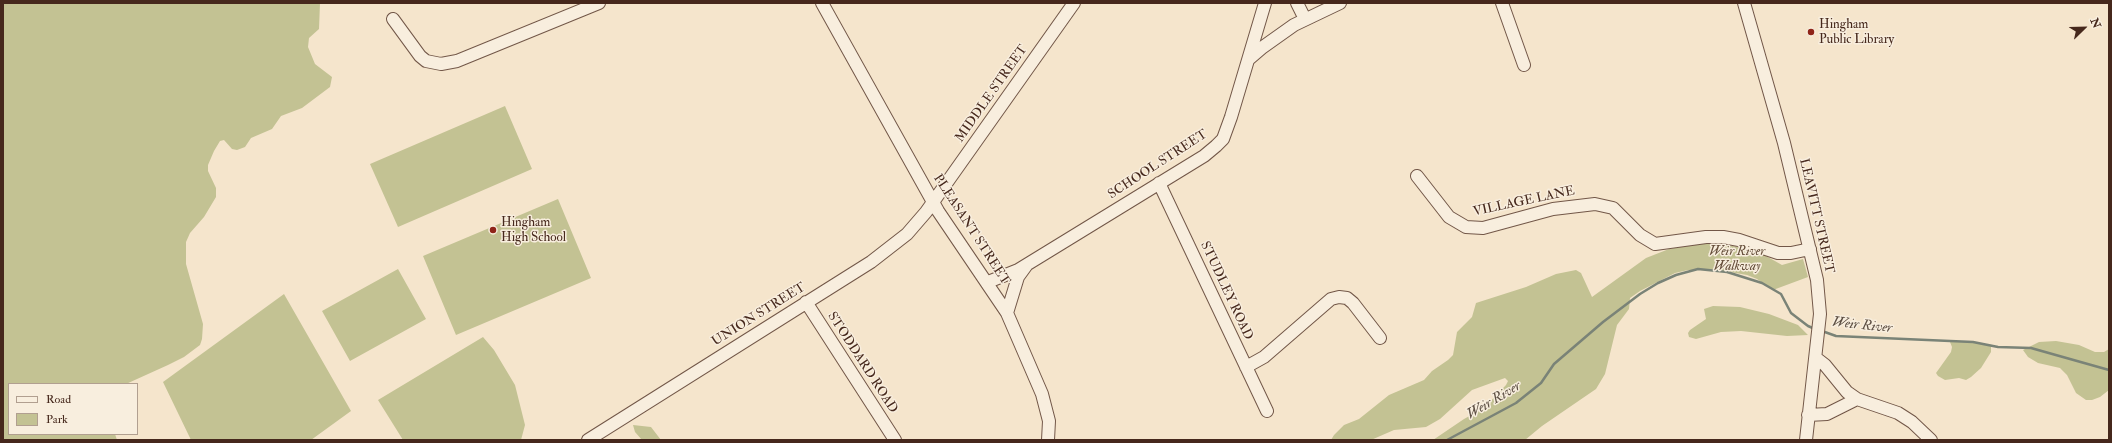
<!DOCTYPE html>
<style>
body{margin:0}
#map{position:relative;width:2112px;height:443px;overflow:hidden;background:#f5e5cc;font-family:"IM FELL Double Pica",serif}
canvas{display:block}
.frame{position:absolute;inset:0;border:4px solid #46281c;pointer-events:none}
.legend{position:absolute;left:8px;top:383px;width:130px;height:52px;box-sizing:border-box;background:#f8eede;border:1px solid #b19f90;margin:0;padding:5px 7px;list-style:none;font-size:12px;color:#46281c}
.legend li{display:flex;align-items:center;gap:8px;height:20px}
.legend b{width:20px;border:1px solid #b19f90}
.north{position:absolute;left:2064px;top:8px;width:40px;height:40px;-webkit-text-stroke:3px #f8eede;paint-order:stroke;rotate:67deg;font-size:11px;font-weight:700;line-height:16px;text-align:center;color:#46281c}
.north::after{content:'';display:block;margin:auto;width:14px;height:18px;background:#46281c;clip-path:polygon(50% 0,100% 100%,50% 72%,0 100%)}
</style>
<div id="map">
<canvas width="2112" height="443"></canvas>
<div class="frame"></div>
<ul class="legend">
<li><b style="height:5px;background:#f8eede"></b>Road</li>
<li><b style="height:11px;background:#c3c293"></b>Park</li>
</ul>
<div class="north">N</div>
</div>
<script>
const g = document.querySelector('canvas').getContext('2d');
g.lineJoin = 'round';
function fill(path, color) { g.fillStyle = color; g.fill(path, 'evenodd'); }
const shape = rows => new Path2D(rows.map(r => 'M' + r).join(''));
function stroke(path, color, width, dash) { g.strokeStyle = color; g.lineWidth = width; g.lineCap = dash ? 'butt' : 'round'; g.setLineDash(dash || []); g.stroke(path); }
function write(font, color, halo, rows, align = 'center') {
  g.font = font + ' "IM FELL Double Pica",serif'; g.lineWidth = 3; g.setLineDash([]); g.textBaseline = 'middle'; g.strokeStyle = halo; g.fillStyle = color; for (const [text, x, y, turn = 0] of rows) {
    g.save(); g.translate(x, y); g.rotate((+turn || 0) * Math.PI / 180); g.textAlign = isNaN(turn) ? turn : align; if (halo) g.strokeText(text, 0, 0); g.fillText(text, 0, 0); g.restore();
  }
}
const green = shape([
 [3,3,320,3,319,29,309,38,308,47,315,64,332,77,330,87,302,108,281,116,272,129,251,138,245,147,237,150,232,149,224,140,220,141,214,151,208,165,208,171,216,188,216,197,204,217,190,233,186,242,186,264,203,324,202,339,200,345,184,357,168,365,126,384,9,384,9,434,115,434,117,440,3,440],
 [505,106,532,169,398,227,370,164],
 [558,199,591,278,456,335,423,256],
 [1704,243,1721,244,1745,248,1766,256,1782,265,1803,259,1808,277,1773,290,1757,279,1747,275,1719,270,1688,270,1675,273,1640,291,1630,298,1629,309,1617,325,1605,374,1596,389,1542,426,1525,440,1433,440,1464,419,1484,408,1506,385,1508,381,1505,378,1472,390,1440,419,1426,427,1394,430,1371,440,1331,440,1334,435,1344,425,1359,419,1389,395,1424,380,1432,371,1448,360,1453,355,1457,332,1472,317,1476,303,1526,287,1556,274,1576,270,1581,273,1592,297,1646,258,1669,249],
 [398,269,426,319,350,361,322,311],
 [284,294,351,411,311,440,191,440,163,382],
 [1713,306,1740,307,1769,314,1798,325,1808,335,1787,336,1741,331,1721,332,1696,339,1689,337,1688,333,1690,330,1706,319,1704,309],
 [483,337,494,350,515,385,525,425,521,440,403,440,378,400],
 [2056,341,2079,345,2095,352,2104,352,2109,349,2109,390,2100,397,2092,400,2086,400,2076,393,2067,375,2060,368,2038,363,2028,357,2023,350,2039,342],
 [1950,342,1971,342,1991,345,1991,352,1981,368,1971,377,1966,380,1959,378,1945,380,1938,376,1936,373,1951,352,1952,347],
 [633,425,651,427,661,440,642,440,635,432]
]);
const stream = shape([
 [1822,331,1836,336,1973,342,1998,347,2031,348,2109,370],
 [1447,440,1516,403,1541,383,1554,364,1603,322,1640,294,1658,283,1676,275,1698,269,1727,272,1762,283,1781,294,1791,313,1808,326,1815,329]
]);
const minor = shape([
 [822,3,938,211,1007,313,1042,394,1049,421,1048,440],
 [1297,3,1305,19],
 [1502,3,1524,65],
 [1744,3,1784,143,1817,280,1820,314,1806,440],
 [393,19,420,56,426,61,441,64,457,61,599,3],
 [1249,59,1263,47,1294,25,1340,3],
 [1417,176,1449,217,1466,227,1483,228,1553,209,1595,204,1613,208,1640,235,1655,244,1706,237,1723,237,1739,240,1778,253,1791,253,1810,249],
 [1159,183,1267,411],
 [988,282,1018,270,1204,156,1216,146,1223,139,1231,117,1265,3],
 [806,302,895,440],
 [1007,313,1018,277,1026,266],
 [1816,358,1825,365,1847,392,1857,399],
 [1246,367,1264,357,1331,299,1339,297,1347,298,1353,303,1380,338],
 [1808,415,1827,414,1857,399,1898,413,1912,422,1931,440],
 [588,440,871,262,907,234,926,212,1074,3]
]);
const markers = [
 [1811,32,4,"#8f2418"],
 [493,230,4,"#8f2418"]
];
const poiNames = [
 ["Hingham",1819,25],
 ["Public Library",1819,40],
 ["Hingham",501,223],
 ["High School",501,238]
];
const streetNames = [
 ["MIDDLE STREET",992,94,-55],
 ["SCHOOL STREET",1158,165,-33],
 ["VILLAGE LANE",1524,202,-12],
 ["LEAVITT STREET",1816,216,77],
 ["PLEASANT STREET",971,230,57],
 ["STUDLEY ROAD",1226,291,65],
 ["UNION STREET",759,315,-32],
 ["STODDARD ROAD",862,363,57]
];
const parkNames = [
 ["Weir River",1737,252],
 ["Walkway",1737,267]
];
const waterNames = [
 ["Weir River",1862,326,6],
 ["Weir River",1494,401,-31]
];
fill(green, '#c3c293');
stroke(stream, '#7a8377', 2.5);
stroke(minor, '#725748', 14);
stroke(minor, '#f8eede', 12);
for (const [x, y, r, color] of markers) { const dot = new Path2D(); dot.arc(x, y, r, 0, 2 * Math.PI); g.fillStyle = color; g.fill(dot); stroke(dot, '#f8eede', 1.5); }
write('13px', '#46281c', '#f8eede', poiNames, 'left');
write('13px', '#46281c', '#f8eede', streetNames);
write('italic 13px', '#654e3a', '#f8eede', parkNames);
write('italic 14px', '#5c4e42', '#f8eede', waterNames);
</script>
